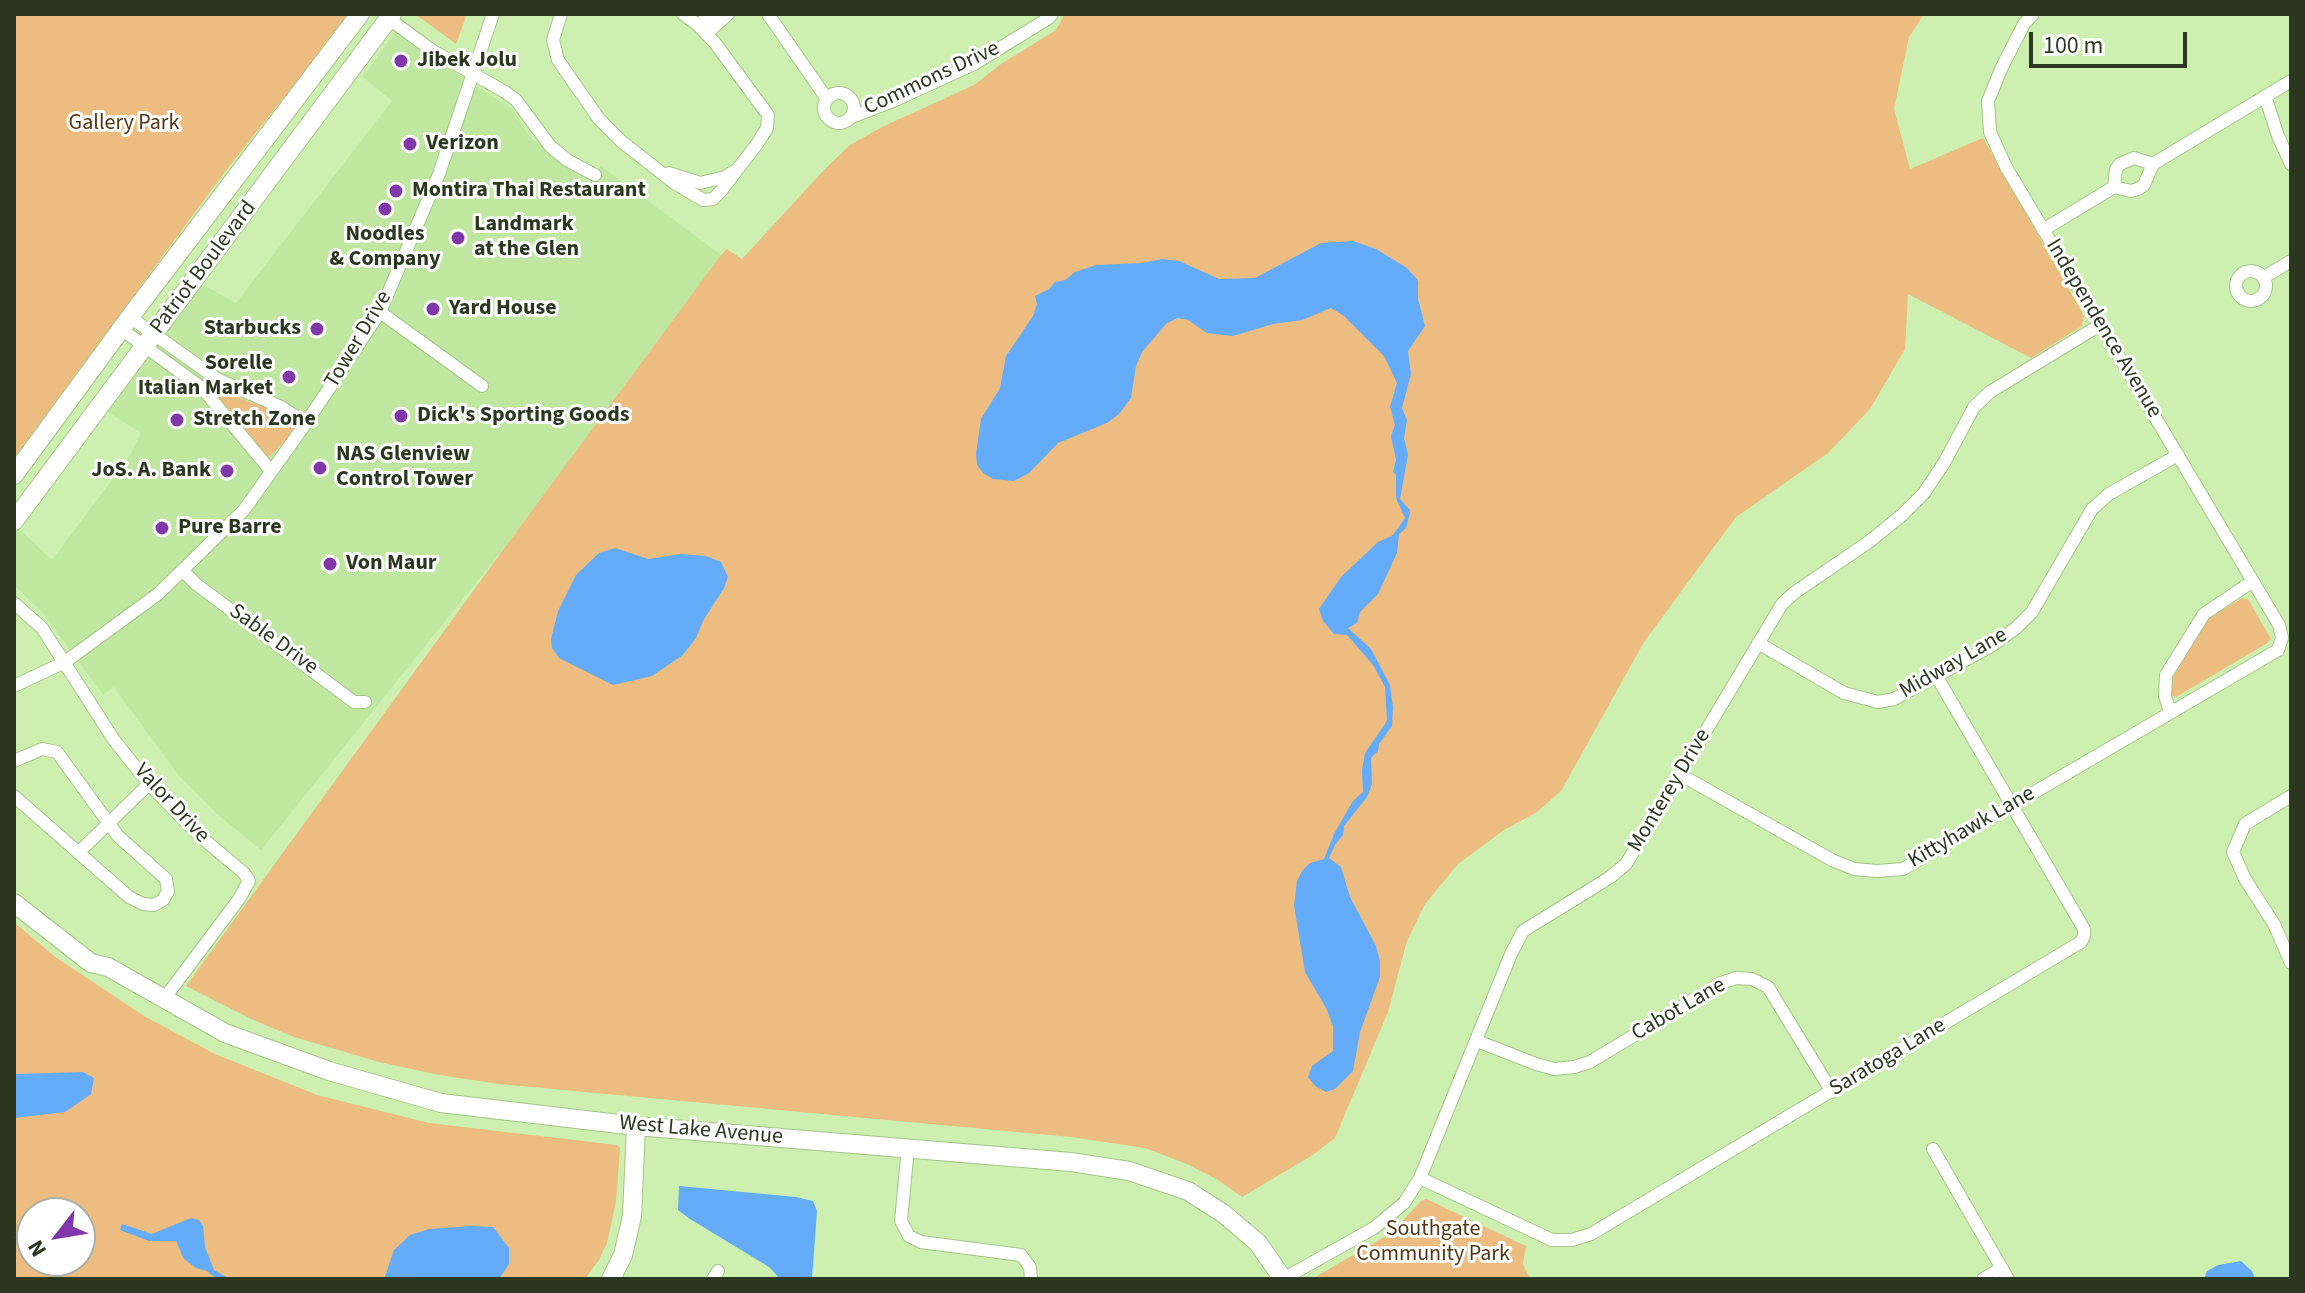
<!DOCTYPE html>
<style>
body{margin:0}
#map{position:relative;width:2305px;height:1293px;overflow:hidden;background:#cdf0b0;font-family:"Source Sans 3",sans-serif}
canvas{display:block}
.frame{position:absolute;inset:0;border:16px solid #2b381f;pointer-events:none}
.north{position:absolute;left:16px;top:1197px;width:80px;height:80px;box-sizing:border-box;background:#fff;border:2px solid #aaafa5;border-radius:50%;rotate:239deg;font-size:22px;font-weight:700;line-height:32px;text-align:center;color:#2b381f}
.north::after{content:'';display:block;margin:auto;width:28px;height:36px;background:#8137a9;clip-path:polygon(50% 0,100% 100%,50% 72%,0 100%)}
.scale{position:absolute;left:2029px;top:32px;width:158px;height:36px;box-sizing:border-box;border:4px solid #2b381f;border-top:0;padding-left:10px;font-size:24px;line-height:28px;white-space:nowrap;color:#2b381f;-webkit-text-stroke:6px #fff;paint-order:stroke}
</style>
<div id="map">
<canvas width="2305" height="1293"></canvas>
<div class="frame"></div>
<div class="north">N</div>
<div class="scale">100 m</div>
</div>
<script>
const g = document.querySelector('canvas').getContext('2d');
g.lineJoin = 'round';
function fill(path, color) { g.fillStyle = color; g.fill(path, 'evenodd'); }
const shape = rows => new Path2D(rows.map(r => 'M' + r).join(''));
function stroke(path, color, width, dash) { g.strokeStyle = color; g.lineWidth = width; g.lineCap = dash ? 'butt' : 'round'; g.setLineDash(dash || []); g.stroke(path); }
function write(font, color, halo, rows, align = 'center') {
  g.font = font + ' "Source Sans 3",sans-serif'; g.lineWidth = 6; g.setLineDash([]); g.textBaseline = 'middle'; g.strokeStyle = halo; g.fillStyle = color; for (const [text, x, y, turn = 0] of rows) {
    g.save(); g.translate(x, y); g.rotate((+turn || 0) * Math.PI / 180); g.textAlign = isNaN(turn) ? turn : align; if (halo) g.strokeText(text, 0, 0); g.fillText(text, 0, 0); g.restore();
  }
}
const built = shape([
 [395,33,512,109,529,136,588,184,601,166,721,255,508,543,261,850,217,814,179,776,114,687,103,695,44,614,14,585,14,534,18,528,52,560,129,457,141,433,108,412,198,282,236,303,392,101,363,77]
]);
const green = shape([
 [14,14,350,14,224,173,14,458],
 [415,14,467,14,456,44],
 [1064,14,1924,14,1909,37,1894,109,1910,169,1983,138,2084,316,2082,326,2031,358,1908,294,1905,349,1870,409,1828,453,1736,517,1644,642,1561,791,1537,812,1504,830,1458,864,1425,904,1407,941,1388,1012,1335,1138,1311,1156,1242,1197,1218,1180,1187,1164,1145,1148,1071,1137,499,1084,439,1075,379,1062,294,1037,251,1019,186,986,508,543,721,255,727,249,742,259,824,170,850,145,882,127,974,85,1001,64,1056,30],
 [220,391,284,414,291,420,294,433,267,458,215,396],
 [2242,598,2248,599,2271,639,2266,644,2176,697,2167,693,2168,684,2193,638,2210,617],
 [14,922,54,956,144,1016,215,1054,317,1095,429,1123,617,1145,620,1148,616,1202,607,1243,599,1260,585,1279,14,1279],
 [32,1213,80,1213,80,1261,32,1261],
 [1426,1199,1526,1246,1523,1264,1530,1279,1315,1279,1317,1276,1391,1233,1421,1201]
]);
const water = shape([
 [1353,241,1376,249,1407,268,1415,277,1418,281,1418,299,1425,326,1408,351,1411,374,1402,408,1407,420,1404,438,1408,455,1400,499,1410,510,1410,513,1406,528,1399,534,1397,553,1378,594,1360,612,1357,623,1348,628,1371,649,1390,685,1393,707,1392,726,1379,744,1378,751,1371,758,1372,784,1367,797,1344,826,1343,835,1335,845,1329,858,1341,867,1350,897,1376,946,1380,961,1380,977,1360,1032,1353,1071,1335,1089,1326,1092,1315,1086,1308,1077,1312,1066,1333,1051,1333,1026,1326,1008,1305,972,1294,905,1297,881,1302,871,1310,863,1324,859,1334,834,1353,801,1363,792,1362,770,1365,753,1387,721,1385,687,1373,665,1347,635,1334,634,1323,621,1319,609,1341,577,1378,542,1393,535,1405,518,1396,498,1396,475,1393,472,1396,460,1391,436,1395,425,1390,407,1397,383,1384,356,1344,316,1331,308,1302,320,1273,324,1233,336,1207,333,1188,320,1178,318,1167,323,1142,352,1136,366,1131,398,1119,414,1107,423,1058,443,1029,473,1014,481,993,479,983,473,977,465,976,454,981,419,1000,388,1006,356,1033,316,1037,304,1035,296,1049,289,1055,282,1065,280,1075,272,1096,265,1142,263,1162,259,1179,261,1219,279,1255,278,1321,243],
 [615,548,648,559,681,554,706,556,721,562,728,577,724,588,703,621,696,638,683,655,652,676,613,685,559,658,552,648,551,639,558,611,576,575,599,553],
 [83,1072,94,1078,91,1094,65,1112,14,1118,14,1074],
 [679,1186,796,1197,813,1201,817,1211,812,1279,780,1279,769,1267,690,1219,678,1210],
 [191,1218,199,1220,203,1226,205,1247,214,1270,230,1279,217,1279,207,1271,196,1268,184,1259,176,1241,149,1241,120,1230,122,1224,152,1234],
 [472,1226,493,1227,509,1248,509,1264,499,1279,384,1279,394,1250,410,1235,429,1229],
 [2241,1261,2252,1271,2255,1279,2204,1279,2207,1271,2218,1265]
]);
const street = shape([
 [561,14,553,40,558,60,599,119,621,141,673,182,703,200,713,199,720,192,757,144,767,128,768,115,715,43,698,25,683,14],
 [768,14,827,99],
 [385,16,433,51,505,92,516,100,550,146,567,160,595,175],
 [698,25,711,14],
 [706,34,728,14],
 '824 108a15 15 0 1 1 30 0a15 15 0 1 1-30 0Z',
 [2265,96,2278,136,2291,164],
 [852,117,893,101,974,64,1049,18,1052,14],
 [2153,164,2291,81],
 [669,173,700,183,725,177,734,171],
 [2043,230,2114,187,2131,191,2138,189,2144,185,2153,164,2134,158,2120,164,2116,169,2114,187],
 '2236 286a15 15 0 1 1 30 0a15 15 0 1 1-30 0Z',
 [2264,277,2291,261],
 [380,312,482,386],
 [130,317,217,379,281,407,306,423],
 [121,329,202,388,271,471],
 [183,571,196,584,354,702,365,702],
 [14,603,42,628,114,740,149,784,201,837,244,873,249,881,239,899,164,999],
 [1758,643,1844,693,1878,702,1894,699,1991,646,2016,628,2032,612,2092,509,2109,494,2178,455],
 [14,686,65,662,158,594,244,510,306,423,380,312,439,174,493,14],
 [2170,712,2165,696,2166,675,2189,638,2204,614,2253,581],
 [14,761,42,749,57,752,118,836,166,879,168,891,163,900,154,905,143,904,129,897,14,796],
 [1681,775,1832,860,1854,869,1877,871,1903,869,2278,650,2282,638,2279,625,2006,167,1990,132,1988,101,2002,67,2024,24,2033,14],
 [2291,796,2245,824,2233,852,2245,879,2274,924,2291,963],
 [78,853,149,784],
 [1477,1041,1536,1064,1554,1069,1574,1067,1590,1062,1721,983,1736,978,1752,979,1768,987,1832,1092],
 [908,1147,901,1221,909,1236,921,1242,1021,1255,1030,1267,1031,1279],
 [1933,1149,2008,1279],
 [1420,1178,1552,1240,1572,1240,1591,1234,2081,942,2084,936,2084,929,1937,677],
 [713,1279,718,1271],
 [1283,1279,1374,1228,1404,1203,1420,1178,1511,954,1523,931,1609,878,1626,864,1782,604,1794,593,1870,541,1902,515,1924,493,1944,463,1974,407,1990,392,2100,325],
 [1983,1279,2002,1268]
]);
const secondary = shape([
 [14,475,130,317,360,14],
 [14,521,392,14],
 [14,903,91,963,108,967,225,1033,329,1071,441,1103,636,1126,1071,1162,1129,1171,1188,1191,1224,1214,1258,1243,1283,1279],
 [611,1279,623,1255,632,1216,636,1126]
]);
const markers = [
 [401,61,8,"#8137a9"],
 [410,144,8,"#8137a9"],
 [396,191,8,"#8137a9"],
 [385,209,8,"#8137a9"],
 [458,238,8,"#8137a9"],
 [433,309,8,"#8137a9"],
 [317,329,8,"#8137a9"],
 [289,377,8,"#8137a9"],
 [401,416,8,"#8137a9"],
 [177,420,8,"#8137a9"],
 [320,468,8,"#8137a9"],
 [227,471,8,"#8137a9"],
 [162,528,8,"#8137a9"],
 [330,564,8,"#8137a9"]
];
const poiNames = [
 ["Jibek Jolu",417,61],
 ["Verizon",426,144],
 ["Montira Thai Restaurant",412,191],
 ["Landmark",474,225],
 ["at the Glen",474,250],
 ["Noodles",385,235,"center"],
 ["& Company",385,260,"center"],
 ["Yard House",449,309],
 ["Starbucks",301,329,"right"],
 ["Sorelle",273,364,"right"],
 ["Italian Market",273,389,"right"],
 ["Dick's Sporting Goods",417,416],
 ["Stretch Zone",193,420],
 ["NAS Glenview",336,455],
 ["Control Tower",336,480],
 ["JoS. A. Bank",211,471,"right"],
 ["Pure Barre",178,528],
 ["Von Maur",346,564]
];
const streetNames = [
 ["Commons Drive",932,79,-25],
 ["Patriot Boulevard",204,268,-53],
 ["Independence Avenue",2103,329,59],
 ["Tower Drive",359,340,-59],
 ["Sable Drive",273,640,36],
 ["Midway Lane",1954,664,-30],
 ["Monterey Drive",1670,791,-59],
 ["Valor Drive",171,804,47],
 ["Kittyhawk Lane",1972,828,-30],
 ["Cabot Lane",1679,1010,-30],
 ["Saratoga Lane",1888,1058,-31],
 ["West Lake Avenue",701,1131,5]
];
const parkNames = [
 ["Gallery Park",124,124],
 ["Southgate",1433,1230],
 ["Community Park",1433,1255]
];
fill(built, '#c0e7a0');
fill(green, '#edbc80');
fill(water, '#64acf9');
stroke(street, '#a3c587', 14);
stroke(secondary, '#a3c587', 20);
stroke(street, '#fff', 12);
stroke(secondary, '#fff', 18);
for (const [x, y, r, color] of markers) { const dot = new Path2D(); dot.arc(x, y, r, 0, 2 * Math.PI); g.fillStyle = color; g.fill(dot); stroke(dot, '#fff', 3); }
write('bold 22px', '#2b381f', '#fff', poiNames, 'left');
write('22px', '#2b381f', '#fff', streetNames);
write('22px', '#533710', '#fff', parkNames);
</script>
